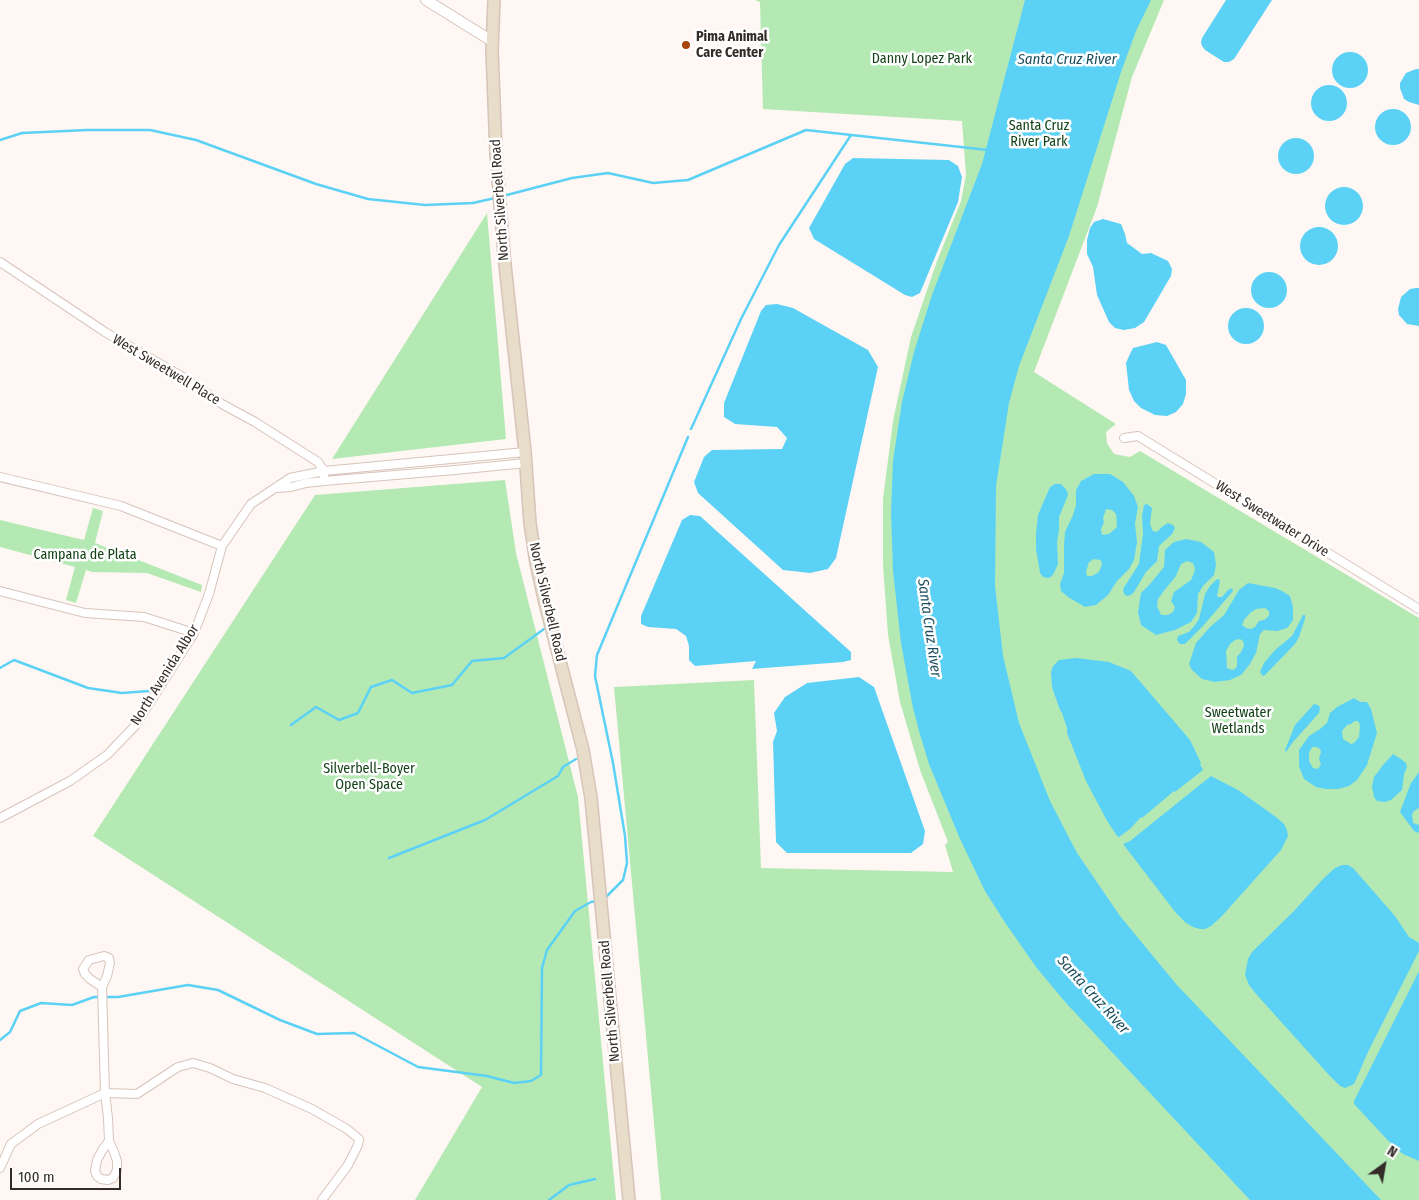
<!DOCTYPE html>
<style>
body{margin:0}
#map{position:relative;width:1419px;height:1200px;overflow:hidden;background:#fff7f3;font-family:"Fira Sans Condensed",sans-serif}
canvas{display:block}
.north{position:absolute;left:1359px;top:1140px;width:50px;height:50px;-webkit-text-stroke:4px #fff;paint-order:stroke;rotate:32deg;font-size:14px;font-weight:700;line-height:20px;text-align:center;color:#332c28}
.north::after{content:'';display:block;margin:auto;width:18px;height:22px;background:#332c28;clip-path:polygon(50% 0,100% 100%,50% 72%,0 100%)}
.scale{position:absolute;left:10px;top:1168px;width:111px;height:22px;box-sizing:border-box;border:2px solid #332c28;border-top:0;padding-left:6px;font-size:15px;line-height:18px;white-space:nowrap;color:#332c28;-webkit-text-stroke:4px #fff;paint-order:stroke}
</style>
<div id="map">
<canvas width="1419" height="1200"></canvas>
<div class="north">N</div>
<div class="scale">100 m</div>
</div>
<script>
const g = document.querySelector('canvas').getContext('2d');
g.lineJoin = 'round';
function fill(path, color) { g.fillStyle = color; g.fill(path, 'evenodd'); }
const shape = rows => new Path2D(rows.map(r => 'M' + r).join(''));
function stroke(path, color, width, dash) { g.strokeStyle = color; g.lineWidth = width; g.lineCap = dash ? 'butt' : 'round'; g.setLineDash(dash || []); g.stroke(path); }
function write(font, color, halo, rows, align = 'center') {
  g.font = font + ' "Fira Sans Condensed",sans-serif'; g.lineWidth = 5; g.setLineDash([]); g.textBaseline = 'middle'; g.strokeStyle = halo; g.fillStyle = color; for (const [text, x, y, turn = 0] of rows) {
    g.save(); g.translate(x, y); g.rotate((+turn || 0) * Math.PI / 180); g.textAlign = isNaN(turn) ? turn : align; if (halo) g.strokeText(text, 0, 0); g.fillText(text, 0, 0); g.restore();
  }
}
const green = shape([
 [755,0,1164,0,1132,77,1097,207,1034,372,1116,424,1106,432,1107,443,1114,454,1130,457,1140,451,1419,618,1419,1200,661,1200,614,687,754,680,761,868,953,872,945,845,948,842,920,770,900,702,888,635,883,565,883,499,893,421,911,337,937,261,961,201,966,175,962,121,763,109,760,2],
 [487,213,506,439,332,459],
 [505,480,516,553,578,797,616,1200,415,1200,482,1087,93,836,315,495],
 [93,508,103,511,95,543,202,585,201,592,147,573,92,572,86,570,76,603,66,600,75,567,0,547,0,520,84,540]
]);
const water = shape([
 [1025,0,1151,0,1136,31,1121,72,1069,236,1019,366,1009,403,996,486,995,586,1003,656,1019,723,1050,801,1077,853,1120,916,1176,984,1381,1200,1250,1200,1066,1003,1036,967,1004,921,985,891,960,839,929,764,919,731,913,708,901,643,893,571,891,512,893,461,902,402,914,352,932,295,982,164],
 [1226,0,1272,0,1234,59,1229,62,1224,62,1205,50,1202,46,1201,42,1202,38],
 '1332 70a18 18 0 1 1 36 0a18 18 0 1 1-36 0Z',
 [1416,69,1419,69,1419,105,1409,102,1404,99,1400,88,1400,83,1406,73],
 '1311 103a18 18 0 1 1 36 0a18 18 0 1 1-36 0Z',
 '1375 127a18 18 0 1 1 36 0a18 18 0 1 1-36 0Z',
 '1278 156a18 18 0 1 1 36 0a18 18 0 1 1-36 0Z',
 [853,158,949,160,958,166,962,177,958,202,920,293,912,297,905,295,814,239,809,228,845,164],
 '1325 206a19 19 0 1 1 38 0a19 19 0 1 1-38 0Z',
 [1103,219,1121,224,1125,234,1127,243,1142,254,1151,253,1168,261,1172,269,1171,276,1144,322,1135,328,1124,330,1115,328,1109,322,1097,295,1093,267,1087,254,1087,240,1090,228,1094,222],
 '1300 246a19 19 0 1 1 38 0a19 19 0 1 1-38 0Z',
 '1251 290a18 18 0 1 1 36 0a18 18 0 1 1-36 0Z',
 [1416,288,1419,288,1419,326,1407,324,1399,315,1398,309,1401,297,1410,289],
 [777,304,793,308,868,350,878,367,836,558,828,569,810,573,783,570,698,493,694,482,704,457,712,450,782,449,787,438,777,427,735,424,724,417,724,403,761,311,766,305],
 '1228 326a18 18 0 1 1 36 0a18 18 0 1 1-36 0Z',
 [1157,342,1166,345,1186,380,1186,394,1183,404,1176,412,1167,416,1155,415,1141,408,1134,401,1129,390,1126,363,1129,356,1133,348],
 [1094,474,1110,474,1123,482,1134,496,1138,507,1135,524,1137,542,1134,560,1129,569,1117,581,1108,595,1096,605,1085,607,1068,597,1061,591,1060,584,1064,573,1064,546,1065,532,1073,515,1076,505,1076,490,1081,481],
 [1106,509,1112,510,1116,514,1117,527,1109,534,1102,535,1101,529,1104,522,1103,519],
 [1094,559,1100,560,1102,563,1101,567,1099,572,1092,576,1087,576,1086,572,1089,562],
 [1055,484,1061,484,1064,487,1067,491,1068,495,1059,517,1059,530,1057,542,1058,564,1054,573,1051,577,1048,578,1043,577,1040,573,1036,549,1036,533,1038,515,1050,487],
 [1147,504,1152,508,1150,523,1152,530,1155,532,1158,531,1163,526,1168,523,1173,525,1175,528,1172,534,1159,546,1157,561,1146,572,1134,592,1131,595,1127,596,1124,594,1123,589,1139,564,1143,534,1142,516,1144,505],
 [690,515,700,516,851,652,851,660,843,662,752,669,756,661,695,666,689,660,689,646,686,636,676,629,648,627,641,624,641,616,682,520],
 [1186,539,1201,542,1214,552,1216,565,1214,575,1203,586,1198,594,1197,613,1191,622,1175,630,1156,635,1141,625,1138,612,1141,593,1150,584,1164,567,1165,550,1174,542],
 [1187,561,1193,563,1195,569,1194,573,1191,580,1174,592,1171,601,1175,607,1173,612,1168,615,1161,615,1157,606,1158,599,1163,592,1176,576,1181,564],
 [1217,579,1220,580,1217,597,1222,597,1228,590,1232,588,1233,591,1203,626,1185,644,1180,644,1177,640,1178,636,1189,632,1195,625,1199,619,1205,594,1210,586],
 [1248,583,1275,588,1282,591,1290,596,1293,607,1293,620,1287,628,1277,631,1264,630,1260,634,1256,653,1250,664,1241,675,1230,680,1215,682,1202,679,1192,670,1189,664,1196,643,1210,627,1224,615,1239,590],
 [1265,608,1269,611,1269,616,1264,620,1259,621,1255,627,1251,629,1246,628,1242,625,1244,620,1250,613,1256,609],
 [1240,639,1243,641,1244,646,1241,652,1237,657,1237,666,1235,669,1232,670,1227,668,1226,651,1230,644,1235,640],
 [1303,615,1305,615,1305,619,1299,637,1295,644,1264,676,1262,675,1260,672,1264,663,1275,650,1292,636],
 [1076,658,1109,662,1131,671,1190,740,1201,763,1200,764,1203,770,1175,792,1174,791,1142,818,1141,817,1130,829,1119,837,1117,836,1106,819,1086,781,1067,733,1067,728,1062,713,1060,710,1052,687,1051,672,1053,666,1059,660],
 [859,677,874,687,925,831,923,844,911,853,787,853,776,842,773,742,777,731,774,713,785,697,807,683],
 [1354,698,1360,702,1367,702,1371,709,1377,733,1367,765,1357,780,1349,786,1338,789,1326,789,1316,787,1304,779,1299,766,1299,750,1309,736,1320,729,1327,723,1330,713,1337,707],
 [1355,721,1358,721,1360,725,1359,737,1354,743,1351,744,1343,739,1342,731,1347,725,1351,724],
 [1312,747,1317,747,1320,749,1321,752,1319,759,1321,765,1318,769,1313,768,1309,761,1309,753],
 [1314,704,1318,705,1320,708,1319,713,1293,742,1286,752,1285,750,1295,725],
 [1393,754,1401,759,1406,763,1407,767,1404,774,1402,790,1391,800,1385,802,1377,801,1374,797,1372,787,1374,777,1383,765],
 [1419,772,1419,808,1414,811,1412,814,1413,823,1419,825,1419,833,1414,831,1400,812,1411,783],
 [1211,776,1238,790,1276,817,1284,824,1287,830,1288,836,1281,850,1221,917,1211,926,1205,929,1200,929,1193,927,1186,923,1176,913,1123,844,1130,841],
 [1342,865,1348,865,1353,868,1395,916,1409,937,1419,943,1419,951,1368,1052,1354,1084,1345,1088,1340,1086,1329,1075,1257,995,1249,985,1245,975,1248,959,1252,952,1293,912,1323,879,1335,868],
 [1419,971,1419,1161,1403,1154,1396,1149,1354,1104,1354,1101]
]);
const stream = shape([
 [0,140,22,133,87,130,150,130,196,140,316,184,368,199,425,205,473,203,495,198],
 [503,196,572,178,608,173,653,183,688,180,806,130,988,150],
 [691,429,741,319,779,245,851,135],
 [0,668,14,660,88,688,122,693,149,691],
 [291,725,316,707,339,720,358,713,371,687,392,680,412,693,452,685,472,661,504,658,544,629],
 [389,858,485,820,558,776,563,767,576,759],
 [604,899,623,880,627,863,625,836,613,763,595,676,597,655,688,437],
 [0,1040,10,1032,20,1011,41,1003,72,1005,94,997,118,997,188,985,218,990,280,1020,317,1034,354,1033,418,1067,487,1076,514,1083,531,1081,541,1075,542,968,547,950,575,911,591,902,597,901],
 [549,1200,569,1185,595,1179]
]);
const minor = shape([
 [0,262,105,332,188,380,222,404,255,422,318,462,324,471,324,481],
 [1124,438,1138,436,1419,609],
 [0,477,121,506,222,546],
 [277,488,291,487,306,483,324,481,455,470,526,463],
 [0,591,85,613,144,617,194,633],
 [0,818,70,781,107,755,135,726,194,633,209,594,222,546,251,504,290,478,324,471,525,452],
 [102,987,90,979,85,974,83,969,89,960,104,956,109,958,110,963,107,976,102,987,105,1093,108,1118,109,1141,114,1152,117,1161,117,1170,113,1178,108,1180,101,1179,97,1176,95,1171,97,1160,103,1149,109,1141],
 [0,1168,11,1144,38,1124,105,1093,137,1094,178,1067,193,1063,210,1068,233,1079,265,1088,312,1109,347,1129,359,1139,358,1145,348,1165,322,1200]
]);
const tertiary = shape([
 [426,0,492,41]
]);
const secondary = shape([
 [494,0,492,50,496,153,504,255,525,452,530,523,536,563,545,603,583,750,591,798,629,1200]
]);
const markers = [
 [686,45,5,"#a7440b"]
];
const poiNames = [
 ["Pima Animal",696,37],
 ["Care Center",696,53]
];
const parkNames = [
 ["Danny Lopez Park",922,59],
 ["Santa Cruz",1039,126],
 ["River Park",1039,142],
 ["Campana de Plata",85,555],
 ["Sweetwater",1238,713],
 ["Wetlands",1238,729],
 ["Silverbell-Boyer",369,769],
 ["Open Space",369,785]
];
const streetNames = [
 ["North Silverbell Road",500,200,-94],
 ["West Sweetwell Place",166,370,31],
 ["West Sweetwater Drive",1272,519,32],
 ["North Silverbell Road",547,602,77],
 ["North Avenida Albor",165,675,-58],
 ["North Silverbell Road",610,1001,-95]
];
const waterNames = [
 ["Santa Cruz River",1067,60],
 ["Santa Cruz River",929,628,82],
 ["Santa Cruz River",1093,995,48]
];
fill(green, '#b4e9b4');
fill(water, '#5bd2f5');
stroke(stream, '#5bd2f5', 2.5);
stroke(minor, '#d7c4ba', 10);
stroke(tertiary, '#d7c4ba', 12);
stroke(secondary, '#d7c4ba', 14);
stroke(minor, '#fff', 8);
stroke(tertiary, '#fff', 10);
stroke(secondary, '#e7ddc9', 11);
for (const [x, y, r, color] of markers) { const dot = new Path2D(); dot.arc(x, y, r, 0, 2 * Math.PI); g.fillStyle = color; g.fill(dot); stroke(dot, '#fff', 2); }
write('bold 14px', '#332c28', '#fff', poiNames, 'left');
write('14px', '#134217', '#fff', parkNames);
write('14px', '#332c28', '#fff', streetNames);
write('italic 15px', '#1c4e5d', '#fff', waterNames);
</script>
